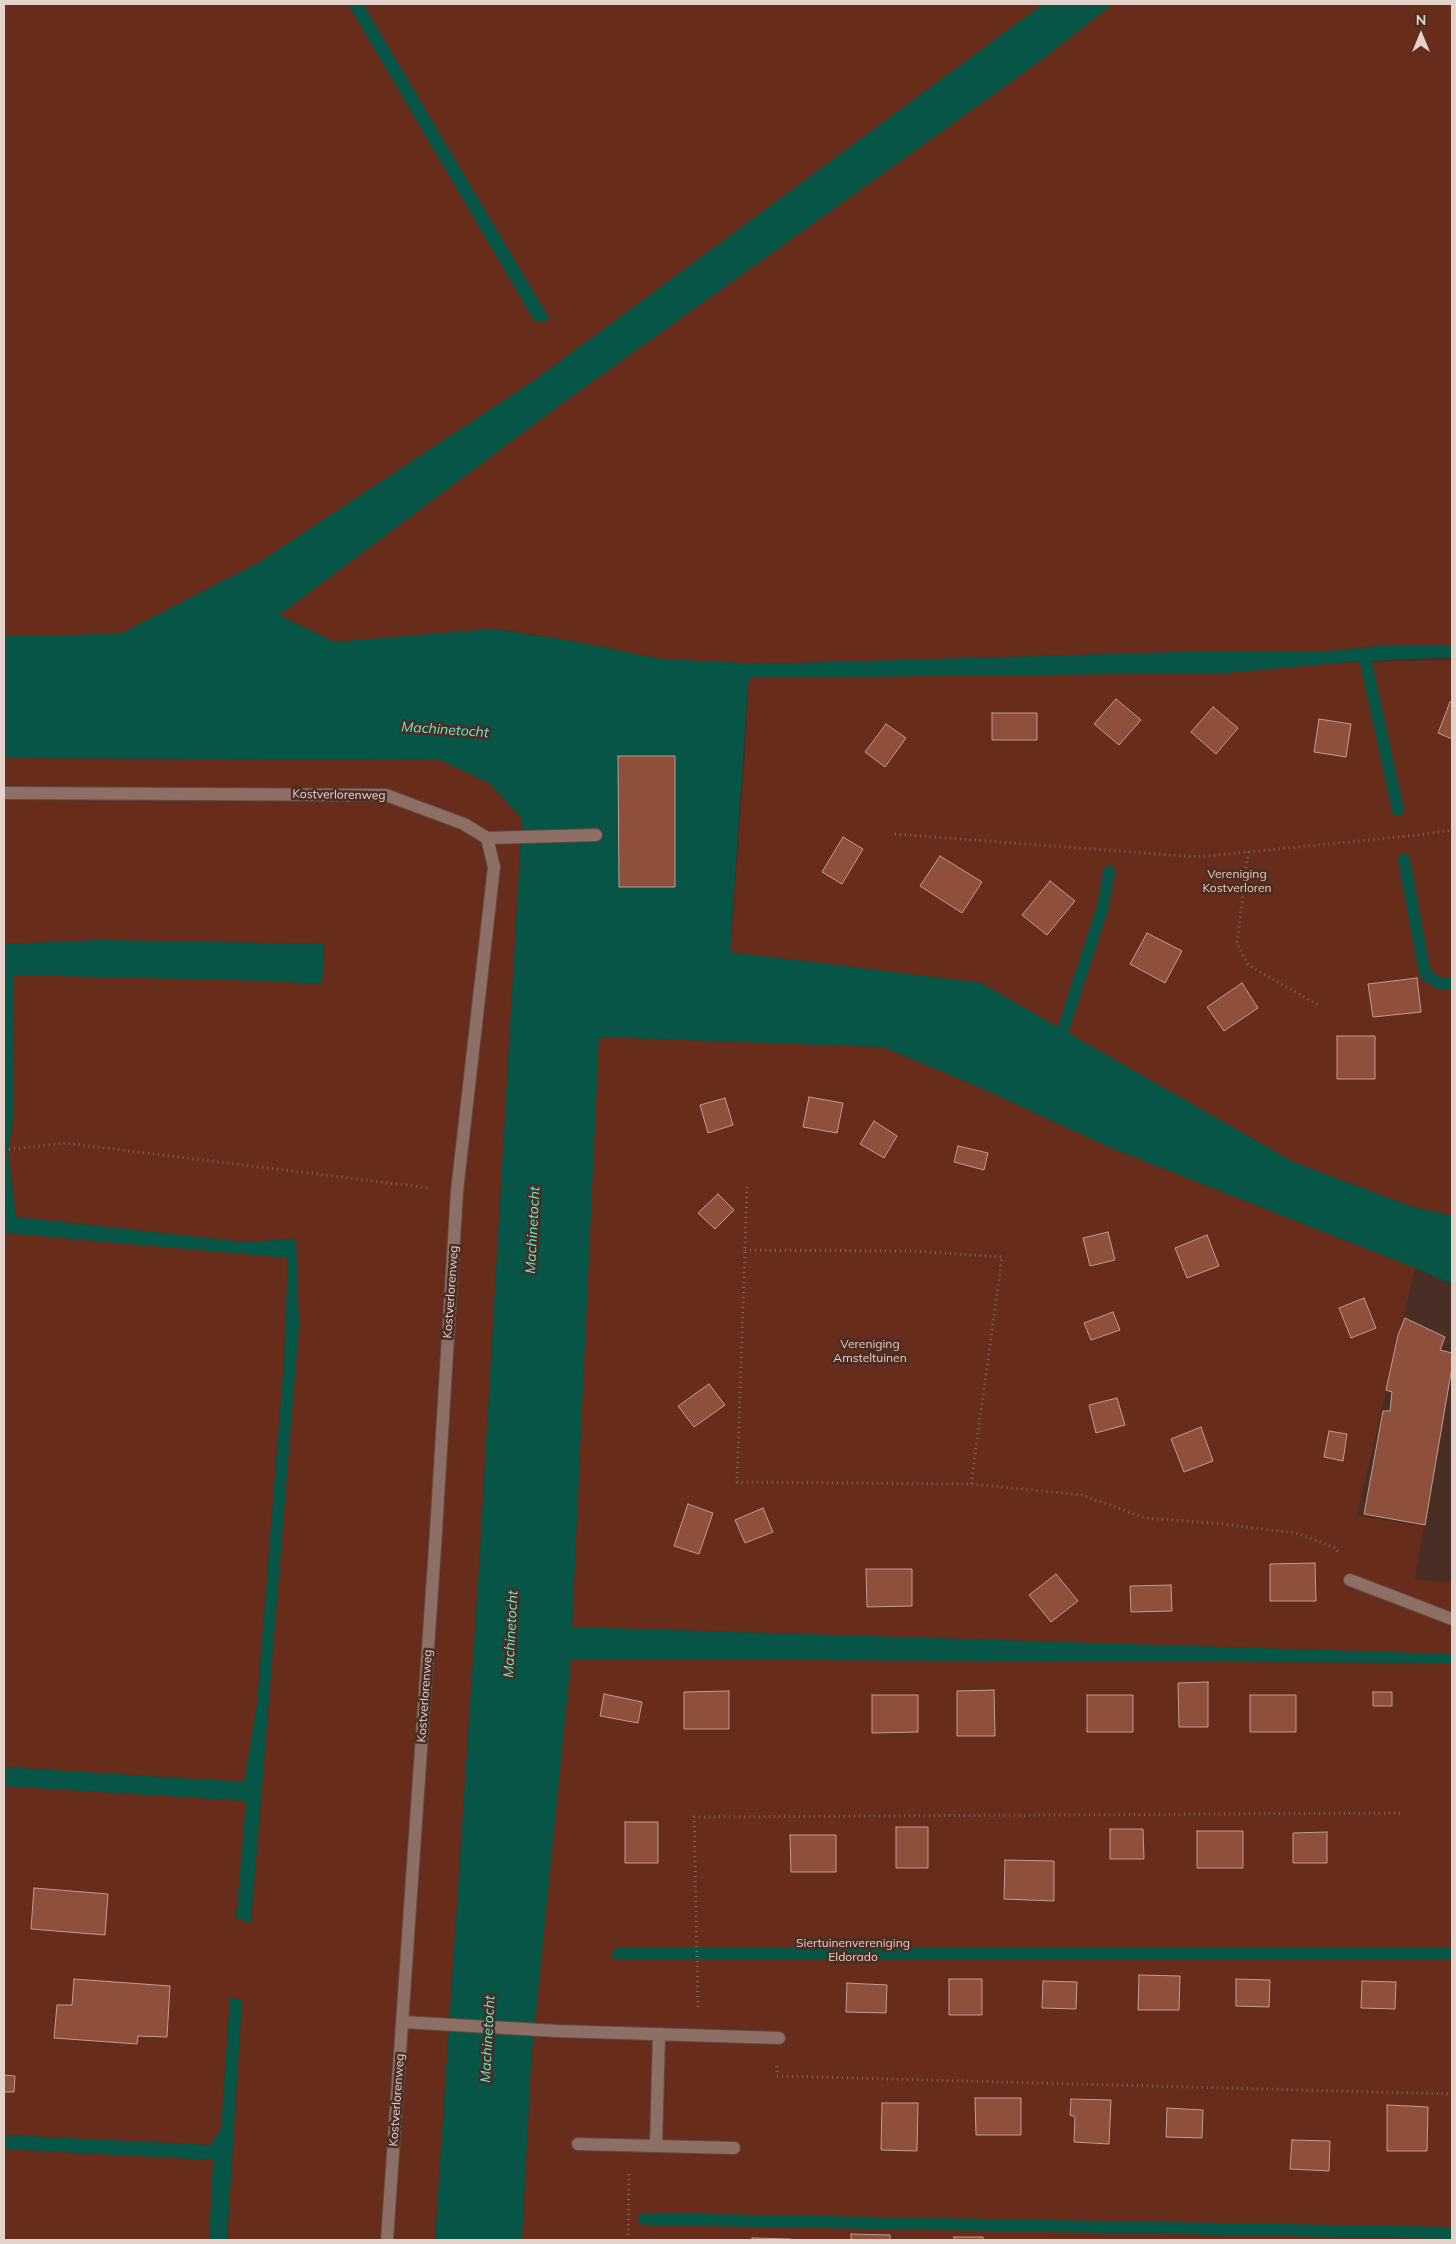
<!DOCTYPE html>
<style>
body{margin:0}
#map{position:relative;width:1456px;height:2244px;overflow:hidden;background:#482e25;font-family:Mulish,sans-serif}
canvas{display:block}
.frame{position:absolute;inset:0;border:5px solid #e4d2cd;pointer-events:none}
.north{position:absolute;left:1396px;top:10px;width:50px;height:50px;-webkit-text-stroke:4px #482e25;paint-order:stroke;rotate:0deg;font-size:14px;font-weight:700;line-height:20px;text-align:center;color:#e4d2cd}
.north::after{content:'';display:block;margin:auto;width:18px;height:22px;background:#e4d2cd;clip-path:polygon(50% 0,100% 100%,50% 72%,0 100%)}
</style>
<div id="map">
<canvas width="1456" height="2244"></canvas>
<div class="frame"></div>
<div class="north">N</div>
</div>
<script>
const g = document.querySelector('canvas').getContext('2d');
g.lineJoin = 'round';
function fill(path, color) { g.fillStyle = color; g.fill(path, 'evenodd'); }
const shape = rows => new Path2D(rows.map(r => 'M' + r).join(''));
function stroke(path, color, width, dash) { g.strokeStyle = color; g.lineWidth = width; g.lineCap = dash ? 'butt' : 'round'; g.setLineDash(dash || []); g.stroke(path); }
function write(font, color, halo, rows, align = 'center') {
  g.font = font + ' Mulish,sans-serif'; g.lineWidth = 5; g.setLineDash([]); g.textBaseline = 'middle'; g.strokeStyle = halo; g.fillStyle = color; for (const [text, x, y, turn = 0] of rows) {
    g.save(); g.translate(x, y); g.rotate((+turn || 0) * Math.PI / 180); g.textAlign = isNaN(turn) ? turn : align; if (halo) g.strokeText(text, 0, 0); g.fillText(text, 0, 0); g.restore();
  }
}
const green = shape([
 [4,4,348,4,535,322,549,319,363,4,1043,4,536,379,258,563,120,634,4,636],
 [1113,4,1452,4,1452,645,1388,645,1319,652,1213,651,763,664,661,659,567,640,498,629,334,642,279,615,564,402,1036,64],
 [1452,660,1452,1216,1410,1206,1293,1162,981,983,730,952,745,753,748,683,751,678],
 [4,758,440,760,489,783,522,819,479,1568,435,2240,227,2240,242,2000,230,1998,221,2128,210,2145,4,2135,4,1786,247,1801,236,1918,251,1923,291,1417,296,1239,244,1242,16,1217,8,1153,14,1111,13,974,266,981,321,984,324,944,101,940,4,944],
 [598,1037,883,1047,983,1089,1111,1148,1415,1268,1357,1515,1424,1527,1415,1579,1452,1583,1452,1654,572,1627],
 [4,1233,288,1257,284,1360,257,1704,245,1782,4,1767],
 [567,1659,1452,1663,1452,2240,522,2240,531,2063],
 [4,2149,214,2160,209,2240,4,2240]
]);
const water = shape([
 [348,4,363,4,550,320,535,322],
 [1043,4,1113,4,1036,64,564,402,279,615,334,642,492,629,567,640,661,659,763,664,1213,651,1319,652,1388,645,1452,645,1452,657,1349,662,1227,673,751,678,748,684,730,952,981,983,1293,1162,1410,1206,1452,1216,1452,1284,1415,1268,1111,1148,983,1089,883,1047,599,1037,572,1627,1452,1654,1452,1663,571,1659,531,2063,522,2240,435,2240,479,1568,522,819,489,783,440,760,4,758,4,636,120,634,258,563,536,379],
 [101,940,324,944,322,984,266,981,13,975,14,1111,8,1153,16,1217,244,1242,296,1239,299,1326,251,1923,236,1918,246,1801,4,1786,4,1767,244,1782,257,1704,284,1360,288,1258,4,1233,4,944],
 [230,1998,242,2000,227,2240,209,2240,213,2160,4,2149,4,2135,210,2145,221,2128]
]);
const stream = shape([
 [1366,663,1398,810],
 [1404,860,1425,974,1440,984,1452,984],
 [1063,1030,1103,906,1109,872],
 [618,1954,1452,1954],
 [644,2219,1452,2233]
]);
const building = shape([
 [1116,699,1141,720,1119,745,1094,724,1116,699],
 [1450,702,1452,702,1452,739,1438,733,1450,702],
 [1213,707,1238,728,1216,754,1191,732,1213,707],
 [992,713,1037,713,1037,740,992,740,992,713],
 [1319,719,1351,724,1346,757,1314,752,1319,719],
 [886,724,906,738,885,767,865,752,886,724],
 [618,756,675,756,675,887,619,887,618,756],
 [843,837,863,849,842,884,822,872,843,837],
 [940,856,982,882,962,913,920,886,940,856],
 [1050,881,1075,901,1047,935,1022,915,1050,881],
 [1147,933,1182,951,1165,983,1130,964,1147,933],
 [1417,978,1421,1012,1373,1017,1368,984,1417,978],
 [1242,983,1258,1008,1224,1031,1207,1007,1242,983],
 [1337,1036,1375,1036,1375,1079,1337,1079,1337,1036],
 [809,1097,843,1103,837,1133,803,1127,809,1097],
 [725,1098,733,1125,708,1133,700,1105,725,1098],
 [874,1121,897,1136,884,1158,860,1144,874,1121],
 [958,1146,988,1153,984,1170,954,1162,958,1146],
 [718,1194,734,1210,715,1229,698,1213,718,1194],
 [1108,1232,1115,1260,1090,1266,1083,1238,1108,1232],
 [1207,1235,1219,1266,1187,1278,1175,1248,1207,1235],
 [1364,1298,1376,1328,1351,1338,1339,1308,1364,1298],
 [1113,1312,1120,1330,1091,1340,1084,1323,1113,1312],
 [1405,1318,1445,1337,1440,1350,1452,1353,1452,1367,1425,1525,1364,1514,1383,1411,1390,1411,1392,1392,1386,1390,1398,1335,1405,1318],
 [709,1384,725,1405,694,1427,678,1406,709,1384],
 [1117,1398,1125,1425,1096,1433,1089,1405,1117,1398],
 [1201,1427,1213,1461,1184,1472,1171,1439,1201,1427],
 [1329,1431,1347,1434,1343,1461,1324,1457,1329,1431],
 [688,1504,713,1513,699,1554,674,1546,688,1504],
 [763,1508,773,1532,745,1543,735,1520,763,1508],
 [1315,1563,1316,1601,1270,1601,1270,1564,1315,1563],
 [866,1569,912,1569,912,1606,867,1607,866,1569],
 [1056,1574,1078,1601,1051,1622,1029,1595,1056,1574],
 [1171,1585,1172,1611,1131,1612,1130,1586,1171,1585],
 [1208,1682,1208,1727,1179,1727,1178,1683,1208,1682],
 [994,1690,995,1736,957,1736,957,1691,994,1690],
 [729,1691,729,1729,684,1729,684,1692,729,1691],
 [1373,1692,1392,1692,1392,1706,1373,1706,1373,1692],
 [604,1694,642,1702,638,1723,600,1716,604,1694],
 [872,1695,918,1695,918,1732,872,1733,872,1695],
 [1087,1695,1133,1695,1133,1732,1087,1732,1087,1695],
 [1250,1695,1296,1695,1296,1732,1250,1732,1250,1695],
 [625,1822,658,1822,658,1863,625,1863,625,1822],
 [896,1827,928,1827,928,1868,896,1868,896,1827],
 [1110,1829,1143,1829,1144,1859,1110,1859,1110,1829],
 [1197,1831,1243,1831,1243,1868,1197,1868,1197,1831],
 [1327,1832,1327,1863,1293,1863,1293,1833,1327,1832],
 [790,1835,836,1835,836,1872,791,1872,790,1835],
 [1005,1860,1054,1861,1054,1901,1004,1899,1005,1860],
 [34,1888,108,1894,105,1935,31,1929,34,1888],
 [1139,1975,1180,1976,1179,2010,1138,2010,1139,1975],
 [74,1979,170,1986,167,2037,138,2036,137,2044,54,2038,57,2005,72,2005,74,1979],
 [949,1979,982,1979,982,2015,949,2015,949,1979],
 [1236,1979,1270,1980,1269,2007,1236,2006,1236,1979],
 [1043,1981,1077,1982,1076,2009,1042,2008,1043,1981],
 [1362,1981,1396,1982,1395,2009,1361,2008,1362,1981],
 [847,1983,887,1985,886,2013,846,2012,847,1983],
 [4,2075,15,2076,14,2092,4,2092,4,2075],
 [975,2098,1021,2098,1021,2135,976,2135,975,2098],
 [1071,2099,1111,2100,1109,2144,1074,2142,1075,2117,1070,2115,1071,2099],
 [882,2103,918,2103,917,2151,881,2150,882,2103],
 [1387,2105,1428,2107,1427,2151,1387,2151,1387,2105],
 [1167,2108,1203,2110,1202,2138,1166,2137,1167,2108],
 [1292,2140,1330,2141,1329,2171,1290,2169,1292,2140],
 [851,2234,890,2235,890,2240,851,2240,851,2234],
 [954,2237,983,2237,983,2240,954,2240,954,2237],
 [752,2238,791,2239,791,2240,752,2240,752,2238]
]);
const path = shape([
 [895,834,1197,857,1419,835,1452,830],
 [1248,852,1237,944,1248,965,1320,1006],
 [4,1150,65,1143,430,1188],
 [747,1187,737,1482,971,1484,1082,1495,1145,1518,1214,1523,1296,1533,1336,1548,1339,1554],
 [745,1250,914,1251,1002,1257,971,1484],
 [698,2007,694,1817,1404,1813],
 [777,2066,777,2076,1452,2094],
 [628,2240,629,2172]
]);
const service = shape([
 [487,838,596,835],
 [1350,1580,1452,1619],
 [403,2022,558,2031,779,2038],
 [578,2144,734,2148],
 [656,2145,659,2034]
]);
const minor = shape([
 [4,793,386,795,464,824,487,838,494,867,457,1191,435,1547,387,2240]
]);
const streetNames = [
 ["Kostverlorenweg",339,795,1],
 ["Kostverlorenweg",451,1292,-86],
 ["Kostverlorenweg",425,1696,-86],
 ["Kostverlorenweg",397,2100,-86]
];
const parkNames = [
 ["Vereniging",1237,874],
 ["Kostverloren",1237,888],
 ["Vereniging",870,1344],
 ["Amsteltuinen",870,1358],
 ["Siertuinenvereniging",853,1943],
 ["Eldorado",853,1957]
];
const waterNames = [
 ["Machinetocht",445,730,4],
 ["Machinetocht",533,1230,-87],
 ["Machinetocht",511,1634,-87],
 ["Machinetocht",488,2039,-87]
];
fill(green, '#672c1a');
fill(water, '#065546');
stroke(stream, '#065546', 12);
fill(building, '#8e4f3b');
stroke(building, '#bf9e93', 1);
stroke(service, '#614a43', 14);
stroke(minor, '#614a43', 14);
stroke(path, '#7f6760', 3, [1, 4]);
stroke(service, '#8e6f66', 12);
stroke(minor, '#8e6f66', 12);
write('12px', '#e4d2cd', '#482e25', streetNames);
write('12px', '#f3cbbf', '#482e25', parkNames);
write('italic 14px', '#6decce', '#482e25', waterNames);
</script>
